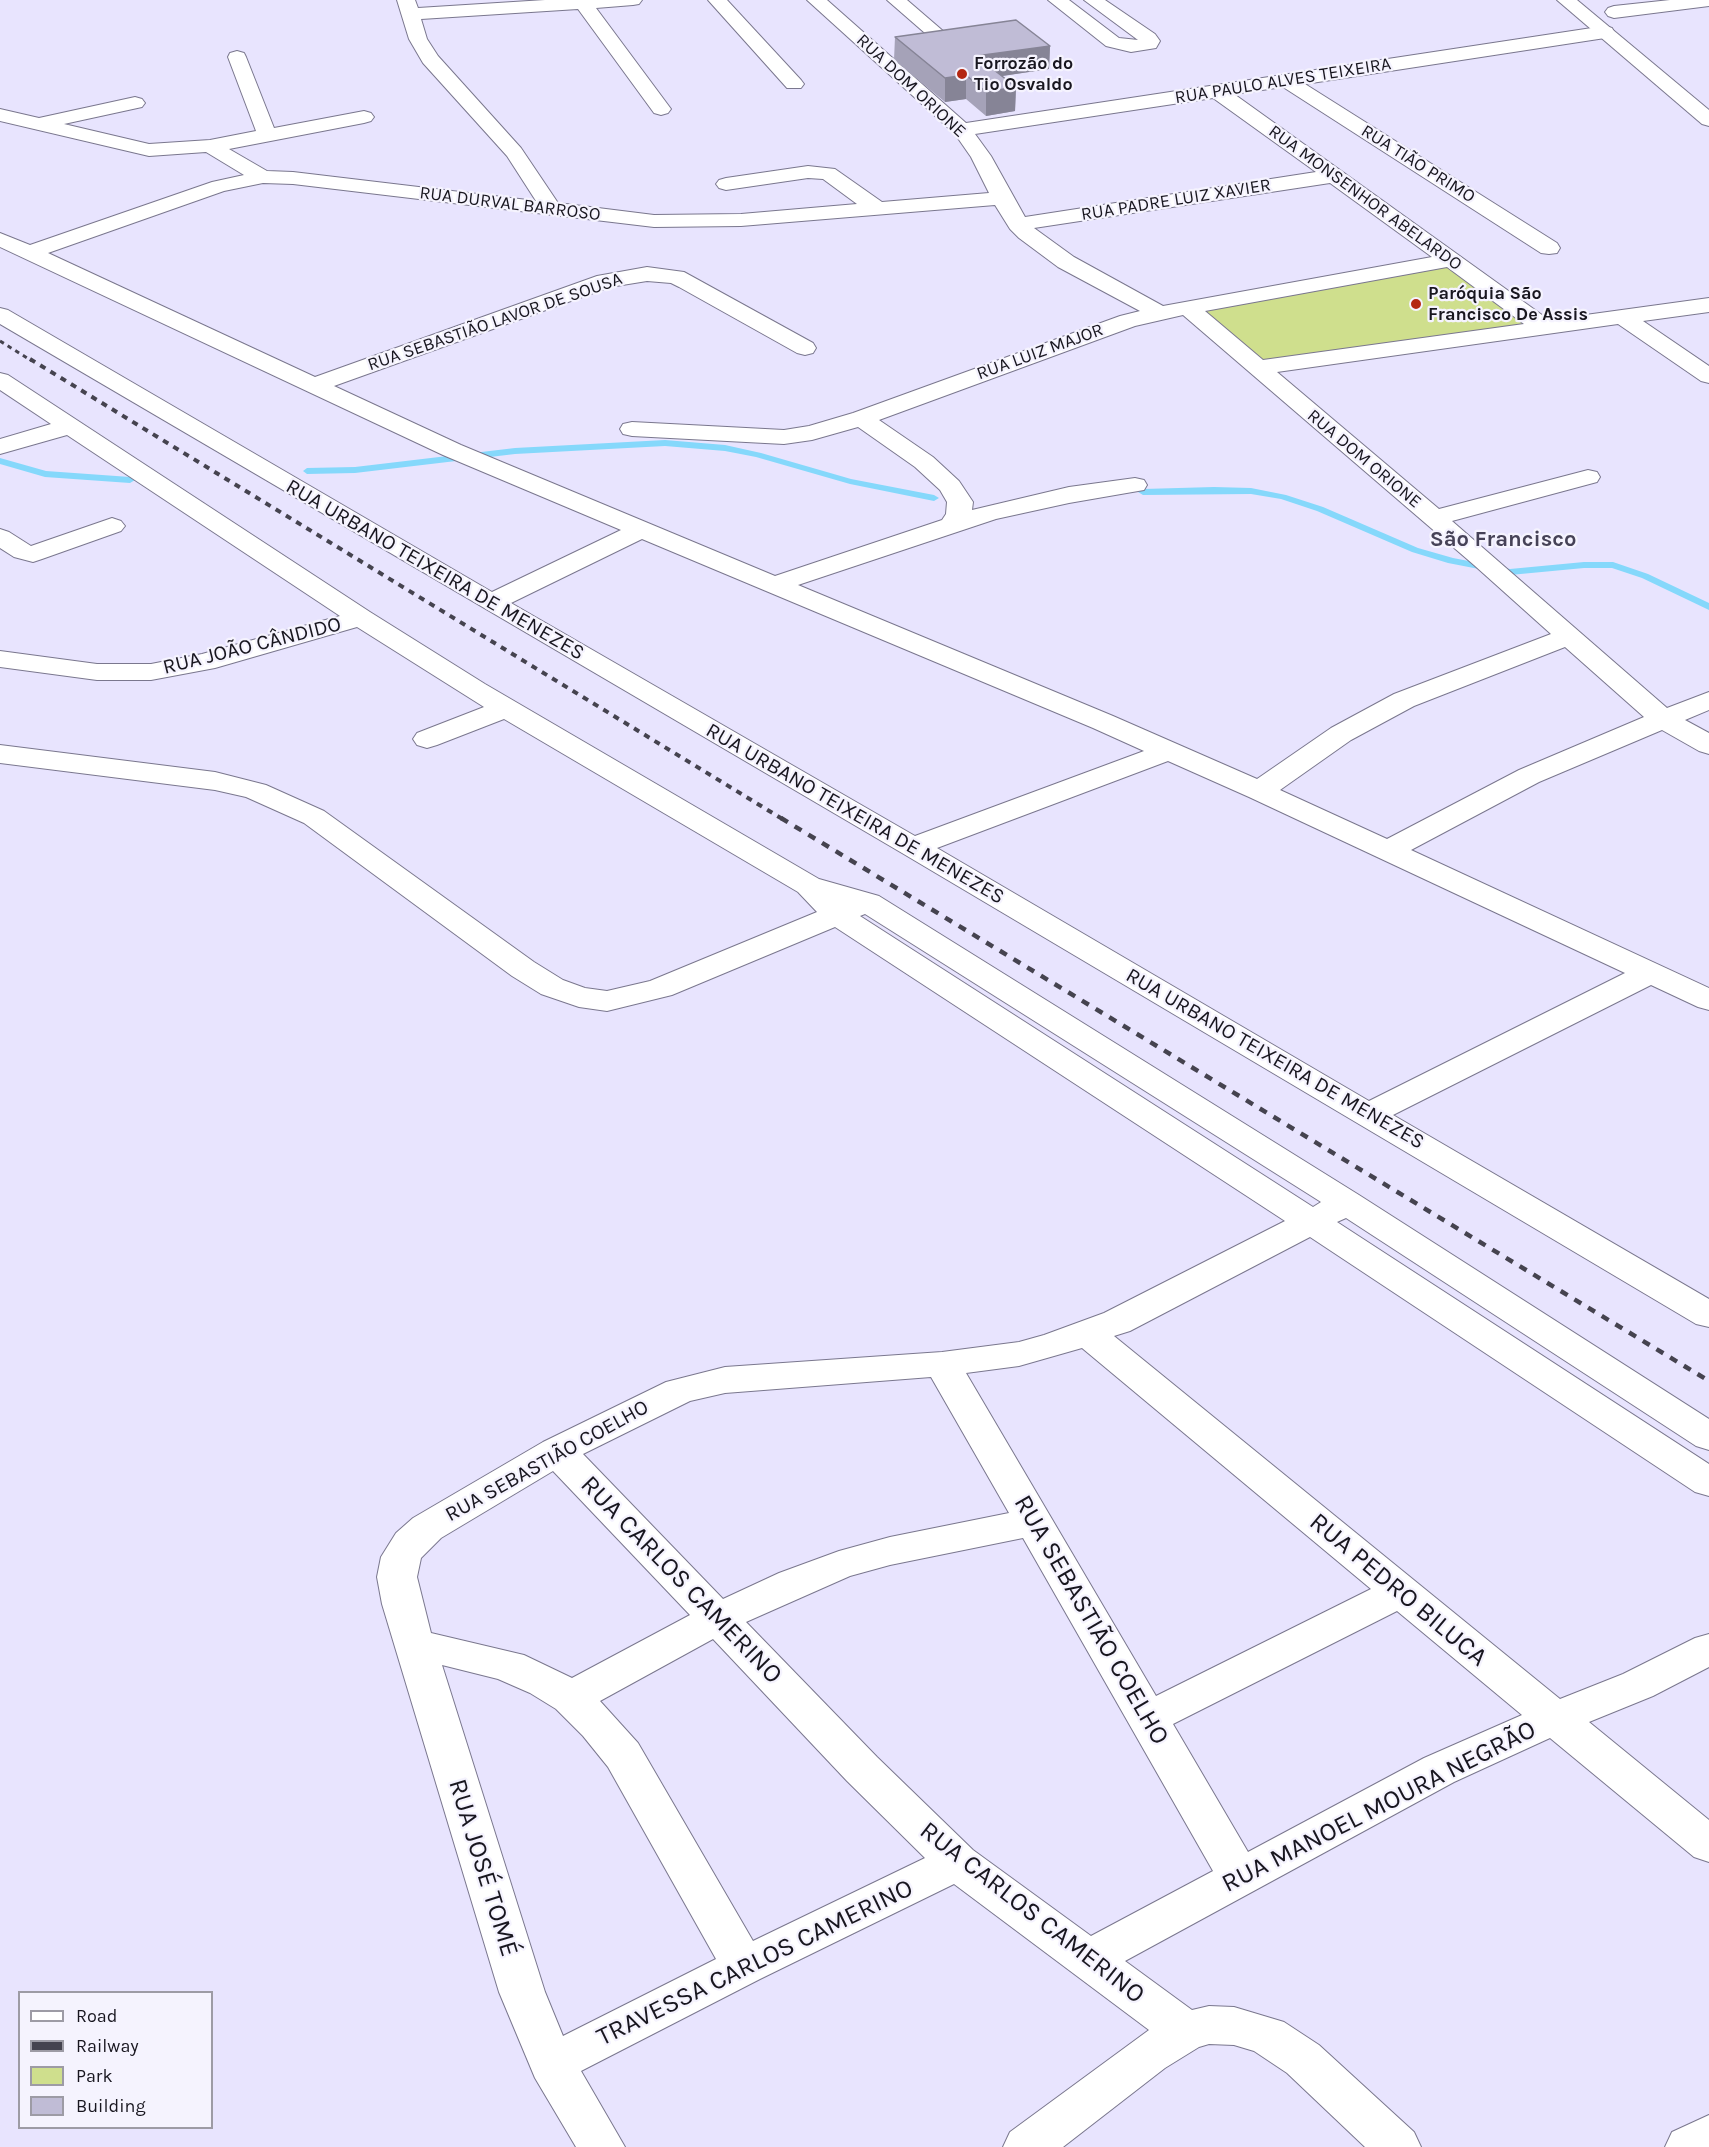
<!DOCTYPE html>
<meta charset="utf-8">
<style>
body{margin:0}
#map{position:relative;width:1709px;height:2147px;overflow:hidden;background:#e8e4fe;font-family:Karla,sans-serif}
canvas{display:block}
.legend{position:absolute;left:18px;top:1991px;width:195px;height:138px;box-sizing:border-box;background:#f5f3fe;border:2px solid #9d9ba5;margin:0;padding:8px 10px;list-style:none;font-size:18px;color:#18161f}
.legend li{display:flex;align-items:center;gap:12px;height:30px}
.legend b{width:30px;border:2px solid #9d9ba5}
</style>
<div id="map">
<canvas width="1709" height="2147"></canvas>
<ul class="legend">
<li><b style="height:8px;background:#fff"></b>Road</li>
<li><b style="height:8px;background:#45434f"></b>Railway</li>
<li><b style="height:16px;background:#cfdf8d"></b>Park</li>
<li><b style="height:16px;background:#c0bcd6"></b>Building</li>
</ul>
</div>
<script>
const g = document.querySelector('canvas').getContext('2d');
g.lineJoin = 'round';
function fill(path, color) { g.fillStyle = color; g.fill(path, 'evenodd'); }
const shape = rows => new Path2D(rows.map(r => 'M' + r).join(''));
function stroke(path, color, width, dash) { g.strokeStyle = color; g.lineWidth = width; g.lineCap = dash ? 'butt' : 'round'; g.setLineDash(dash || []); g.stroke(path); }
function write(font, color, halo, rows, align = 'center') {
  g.font = font + ' Karla,sans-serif'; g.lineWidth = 4.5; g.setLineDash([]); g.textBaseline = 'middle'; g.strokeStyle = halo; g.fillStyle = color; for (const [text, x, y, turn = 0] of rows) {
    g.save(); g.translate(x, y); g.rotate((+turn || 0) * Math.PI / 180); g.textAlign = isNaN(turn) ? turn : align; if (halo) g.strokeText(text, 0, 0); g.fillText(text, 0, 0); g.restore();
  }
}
const green = shape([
 [1452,260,1542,326,1256,368,1187,307]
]);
const stream = shape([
 [665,440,725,445,761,453,851,479,934,495,939,498,934,501,850,484,756,457,725,451,665,446,515,454,355,473,307,474,303,471,307,468,355,467,515,448,665,440],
 [0,458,46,471,130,477,135,480,130,483,45,477,0,464,0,458],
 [1214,487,1251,488,1286,495,1323,507,1418,548,1453,558,1510,569,1584,562,1613,562,1648,574,1709,603,1709,610,1642,578,1612,568,1584,568,1510,575,1448,563,1412,552,1317,511,1281,499,1251,494,1143,495,1138,492,1143,489,1214,487]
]);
const minor = shape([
 [397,0,415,0,418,8,545,0,642,0,639,4,633,5,596,8,671,109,668,113,661,115,654,113,578,9,421,19,427,39,438,56,521,148,558,203,654,215,741,214,857,204,823,179,808,178,726,190,719,188,716,184,719,180,726,178,808,166,835,169,882,202,989,193,971,157,955,134,807,0,827,0,966,123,1605,26,1612,28,1614,32,1612,36,1605,38,1305,84,1557,243,1560,248,1557,253,1549,254,1541,253,1283,87,1234,94,1549,320,1709,298,1709,312,1643,321,1709,366,1709,383,1701,381,1618,324,1277,372,1439,509,1588,470,1597,472,1600,477,1597,482,1452,521,1667,708,1709,692,1709,710,1685,720,1709,733,1709,754,1699,751,1662,730,1539,782,1411,850,1709,988,1709,1010,1698,1007,1651,985,1393,1115,1709,1299,1709,1327,1696,1324,902,853,0,324,0,308,8,310,492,592,621,530,443,455,0,247,0,233,30,245,212,182,244,175,206,152,149,156,0,121,0,109,39,118,135,97,142,99,145,103,142,107,64,124,149,144,210,140,256,131,228,57,230,53,237,51,244,53,246,57,274,128,364,111,371,113,374,117,371,121,364,123,229,149,267,171,293,172,536,201,507,156,423,63,409,39,397,0],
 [1213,98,1316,172,1025,217,991,156,975,134,1213,98],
 [263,183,293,184,654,227,741,226,995,205,1010,229,1019,238,1058,267,1140,311,1120,316,853,413,809,426,784,430,632,422,623,424,620,429,623,434,632,436,784,444,812,440,858,427,915,467,940,490,947,502,946,514,942,520,775,576,461,445,334,386,610,287,647,281,671,283,679,287,797,353,805,355,813,353,816,348,813,343,684,272,647,267,597,276,315,377,48,253,224,191,263,183],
 [1330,183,1432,257,1163,306,1074,257,1034,228,1330,183],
 [1447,267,1524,324,1263,360,1205,311,1447,267],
 [1183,315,1474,565,1551,634,1394,694,1331,728,1257,779,1113,716,798,585,996,519,1069,503,1144,490,1147,485,1144,480,1135,478,1069,487,972,510,973,502,959,481,933,457,879,420,1135,326,1183,315],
 [642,539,1093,728,1144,751,915,836,511,603,642,539],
 [1565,647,1644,717,1519,770,1387,839,1280,790,1351,740,1414,706,1565,647],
 [1168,761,1249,797,1625,973,1369,1101,937,848,1168,761],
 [708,0,727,0,801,80,804,84,801,88,787,88,708,0],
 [887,0,907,0,957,43,955,47,941,47,887,0],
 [1048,0,1069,0,1119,38,1138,40,1084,0,1105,0,1155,34,1160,41,1156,48,1131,52,1106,46,1048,0],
 [1670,0,1709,0,1709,6,1614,18,1608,16,1605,12,1608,8,1614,6,1670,0],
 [0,373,8,375,370,612,485,684,819,879,879,896,1359,1195,1709,1419,1709,1450,1696,1446,1346,1218,1337,1222,1709,1464,1709,1496,1695,1492,1310,1237,1130,1331,1114,1336,1560,1699,1623,1674,1695,1638,1709,1634,1709,1667,1653,1696,1589,1722,1709,1820,1709,1862,1694,1857,1550,1738,1454,1782,1125,1961,1192,2010,1209,2006,1234,2007,1284,2022,1319,2045,1414,2132,1421,2147,1365,2147,1287,2073,1254,2051,1234,2045,1209,2044,1199,2047,1165,2068,1063,2147,1003,2147,1010,2132,1149,2030,954,1884,760,1979,581,2071,625,2147,576,2147,535,2078,499,1992,382,1604,377,1577,381,1557,396,1533,413,1518,543,1442,666,1382,725,1367,942,1352,1019,1342,1044,1335,1104,1313,1285,1221,835,927,672,995,607,1011,579,1007,541,994,512,976,304,823,246,797,215,790,0,763,0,745,215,772,266,785,324,811,534,962,563,980,585,988,607,991,650,981,817,912,798,892,504,719,437,745,427,748,417,745,413,739,417,733,484,707,357,627,215,668,151,680,97,680,0,667,0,651,97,664,151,664,202,654,340,616,67,435,0,454,0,439,51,424,0,390,0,373],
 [865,914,1321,1202,1313,1207,860,916,865,914],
 [1082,1348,1371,1589,1156,1696,966,1373,1019,1366,1082,1348],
 [931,1377,1009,1513,890,1537,839,1551,779,1573,723,1599,583,1454,690,1401,725,1393,931,1377],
 [553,1471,690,1615,572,1678,524,1655,431,1633,417,1577,421,1558,441,1538,553,1471],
 [1023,1538,1213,1871,1091,1936,973,1850,877,1757,746,1622,850,1576,890,1565,1023,1538],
 [1397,1611,1522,1715,1424,1758,1248,1852,1173,1724,1397,1611],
 [713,1639,847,1781,925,1858,753,1941,638,1743,600,1701,713,1639],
 [442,1665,498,1679,530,1693,556,1709,583,1736,608,1767,716,1959,563,2036,545,1992,442,1665],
 [112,518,121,521,125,526,121,531,42,559,33,562,14,557,0,548,0,529,9,532,31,546,112,518],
 [1709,2115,1709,2147,1665,2147,1672,2132,1709,2115]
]);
const major = shape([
 [1557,0,1577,0,1709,110,1709,126,1702,124,1557,0]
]);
const railFar2 = shape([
 [0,341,32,361]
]);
const railFar1 = shape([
 [30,359,784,820]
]);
const rail = shape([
 [781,818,1709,1381]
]);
const wall = shape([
 [895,37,1050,46,1049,69,1001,76,1016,87,1015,111,986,116,966,99,945,102,894,60]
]);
const shadedWall = shape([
 [1050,46,1049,69,976,80,976,56],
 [966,75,966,99,945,102,945,78],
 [1016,87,1015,111,986,116,986,92]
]);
const building = shape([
 [1016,20,1050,46,976,56,1016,87,986,92,966,75,945,78,895,37,1016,20]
]);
const markers = [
 [962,74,6,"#b42712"],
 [1416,304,6,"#b42712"]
];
const farPoinames = [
 ["Forrozão do",974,64],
 ["Tio Osvaldo",974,85],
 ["Paróquia São",1428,294],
 ["Francisco De Assis",1428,315]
];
const farStreetnames = [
 ["RUA PAULO ALVES TEIXEIRA",1283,81,-9],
 ["RUA DOM ORIONE",911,86,43],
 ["RUA TIÃO PRIMO",1418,164,32],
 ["RUA MONSENHOR ABELARDO",1365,198,36],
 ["RUA PADRE LUIZ XAVIER",1176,200,-9],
 ["RUA DURVAL BARROSO",510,204,7],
 ["RUA SEBASTIÃO LAVOR DE SOUSA",495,322,-19],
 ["RUA LUIZ MAJOR",1040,352,-20],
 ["RUA DOM ORIONE",1364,459,40]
];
const streetNames = [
 ["RUA URBANO TEIXEIRA DE MENEZES",435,570,30],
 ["RUA JOÃO CÂNDIDO",252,646,-14],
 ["RUA URBANO TEIXEIRA DE MENEZES",855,814,30],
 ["RUA URBANO TEIXEIRA DE MENEZES",1275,1059,30],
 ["RUA SEBASTIÃO COELHO",547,1461,-29]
];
const farDistrictnames = [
 ["São Francisco",1503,540]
];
const nearStreetnames = [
 ["RUA CARLOS CAMERINO",681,1580,46],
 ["RUA PEDRO BILUCA",1398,1590,40],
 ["RUA SEBASTIÃO COELHO",1091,1620,60],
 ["RUA MANOEL MOURA NEGRÃO",1379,1807,-27],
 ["RUA JOSÉ TOMÉ",483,1868,73],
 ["RUA CARLOS CAMERINO",1032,1913,38],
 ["TRAVESSA CARLOS CAMERINO",755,1963,-26]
];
fill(green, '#cfdf8d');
fill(stream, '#85d8fb');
stroke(minor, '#7a778e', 2);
stroke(major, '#7a778e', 2);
fill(minor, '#fff');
fill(major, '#fff');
stroke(railFar2, '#45434f', 3, [4.5, 4.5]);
stroke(railFar1, '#45434f', 4, [6, 6]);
stroke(rail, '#45434f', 4.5, [8, 8]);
fill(wall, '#a5a2b8');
fill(shadedWall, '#868496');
fill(building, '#c0bcd6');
stroke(building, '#868496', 1.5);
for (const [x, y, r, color] of markers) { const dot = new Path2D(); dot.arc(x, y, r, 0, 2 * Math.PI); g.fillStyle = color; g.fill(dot); stroke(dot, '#f5f3fe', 2); }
write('bold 18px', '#18161f', '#f5f3fe', farPoinames, 'left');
write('18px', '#18161f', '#f5f3fe', farStreetnames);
write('21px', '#18161f', '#f5f3fe', streetNames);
write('bold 22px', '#464257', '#f5f3fe', farDistrictnames);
write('26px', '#18161f', '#f5f3fe', nearStreetnames);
</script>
